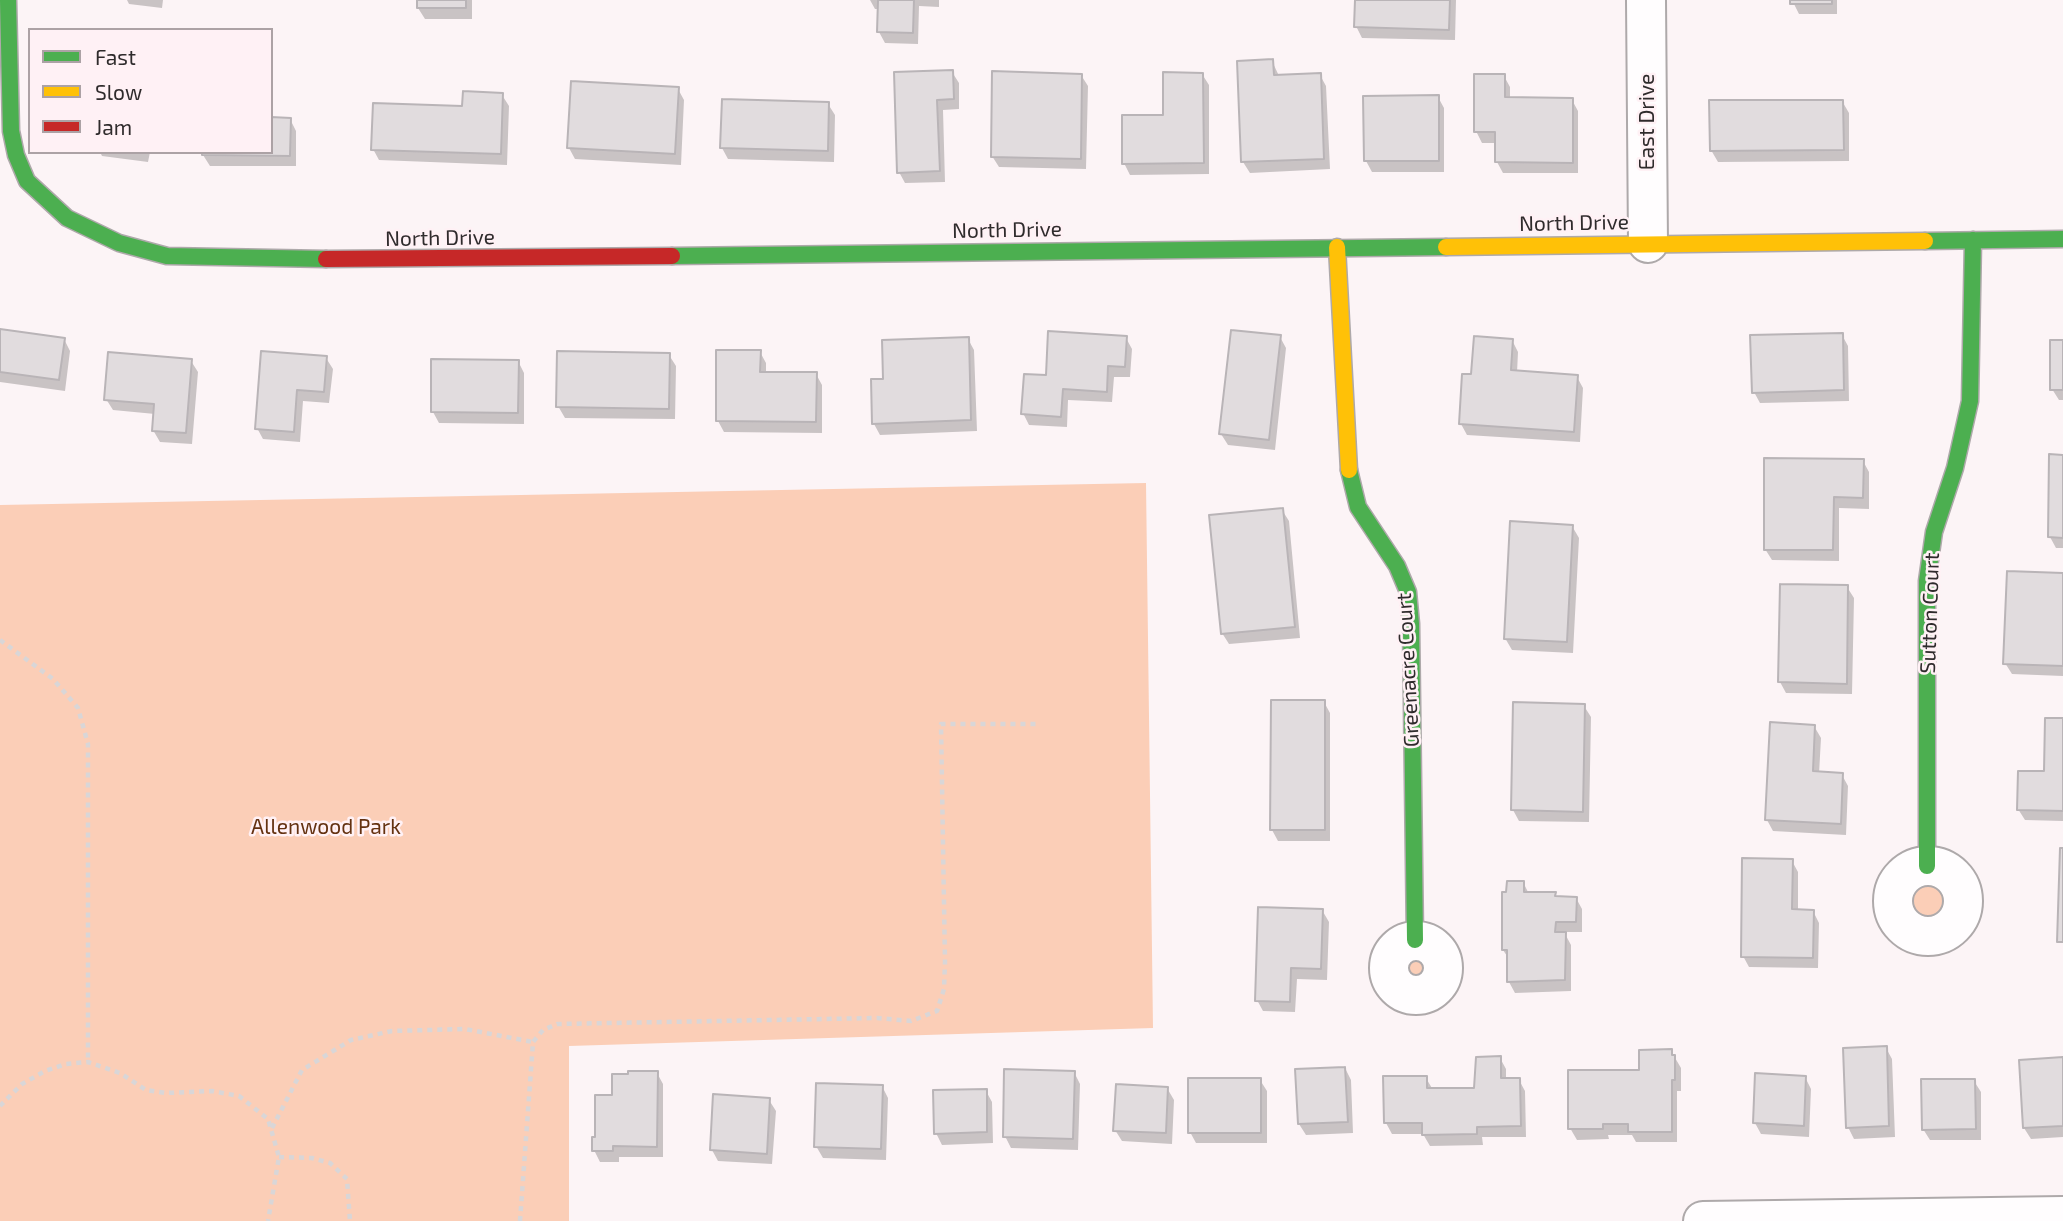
<!DOCTYPE html>
<style>
body{margin:0}
#map{position:relative;width:2063px;height:1221px;overflow:hidden;background:#fcf4f6;font-family:"Exo 2",sans-serif}
canvas{display:block}
.legend{position:absolute;left:28px;top:28px;width:245px;height:126px;box-sizing:border-box;background:#fff1f5;border:2px solid #aca2a5;margin:0;padding:9px 12px;list-style:none;font-size:21px;color:#2f2b2c}
.legend li{display:flex;align-items:center;gap:14px;height:35px}
.legend b{width:35px;border:2px solid #aca2a5}
</style>
<div id="map">
<canvas width="2063" height="1221"></canvas>
<ul class="legend">
<li><b style="height:9px;background:#4caf50"></b>Fast</li>
<li><b style="height:9px;background:#ffc107"></b>Slow</li>
<li><b style="height:9px;background:#c62828"></b>Jam</li>
</ul>
</div>
<script>
const g = document.querySelector('canvas').getContext('2d');
g.lineJoin = 'round';
function fill(path, color) { g.fillStyle = color; g.fill(path, 'evenodd'); }
const shape = rows => new Path2D(rows.map(r => 'M' + r).join(''));
function stroke(path, color, width, dash) { g.strokeStyle = color; g.lineWidth = width; g.lineCap = dash ? 'butt' : 'round'; g.setLineDash(dash || []); g.stroke(path); }
function write(font, color, halo, rows, align = 'center') {
  g.font = font + ' "Exo 2",sans-serif'; g.lineWidth = 5; g.setLineDash([]); g.textBaseline = 'middle'; g.strokeStyle = halo; g.fillStyle = color; for (const [text, x, y, turn = 0] of rows) {
    g.save(); g.translate(x, y); g.rotate((+turn || 0) * Math.PI / 180); g.textAlign = isNaN(turn) ? turn : align; if (halo) g.strokeText(text, 0, 0); g.fillText(text, 0, 0); g.restore();
  }
}
const green = shape([
 [1146,483,1153,1028,569,1046,569,1221,0,1221,0,505],
 '1893 901a35 35 0 1 1 70 0a35 35 0 1 1-70 0Z',
 [1431,945,1442,959,1443,968,1439,983,1433,989,1419,995,1402,991,1390,979,1388,970,1392,953,1398,946]
]);
const shadow = shape([
 [127,0,163,0,162,8,129,4],
 [418,0,472,0,472,19,425,19,418,8],
 [870,0,939,0,939,7,919,6,918,44,885,43,879,32,880,9,875,9],
 [1357,0,1456,0,1455,40,1362,38,1356,26],
 [1792,0,1837,0,1837,14,1799,14],
 [1272,61,1279,76,1320,75,1326,86,1330,169,1250,173,1243,162],
 [952,72,959,83,959,109,943,110,945,182,905,183,899,172,896,73],
 [1202,74,1209,85,1209,174,1130,175,1124,163],
 [1081,75,1088,86,1086,169,999,167,992,156],
 [1504,76,1510,87,1510,99,1572,100,1578,111,1578,173,1503,173,1497,162,1497,143,1482,143,1476,131],
 [678,89,684,100,681,165,575,159,569,148],
 [502,95,509,106,507,165,379,160,373,149,464,108],
 [1438,97,1444,108,1444,172,1372,172,1366,161],
 [1842,101,1849,113,1849,161,1718,162,1711,150],
 [828,104,835,115,834,162,728,159,722,148],
 [290,119,296,131,296,166,210,166,203,155,271,152],
 [100,152,150,152,148,162,102,156],
 [0,331,64,339,70,351,65,391,0,382],
 [1842,335,1848,346,1849,401,1760,403,1754,392],
 [1280,337,1286,348,1275,450,1228,445,1221,434],
 [1126,338,1132,349,1130,377,1114,377,1112,402,1068,400,1067,427,1029,425,1023,413,1047,377],
 [968,339,974,350,977,431,880,435,874,424,884,380],
 [1512,340,1518,352,1517,373,1577,377,1583,388,1580,442,1467,435,1461,424,1473,376],
 [2063,341,2063,400,2059,400,2052,389],
 [760,352,766,363,766,373,816,374,822,385,822,433,724,432,718,421],
 [669,355,676,366,675,419,565,418,558,406],
 [326,358,333,369,329,403,303,401,300,442,263,439,257,428],
 [191,361,198,372,192,444,160,442,153,430,155,414,113,410,106,399],
 [518,361,524,373,524,424,439,423,433,412],
 [2063,456,2063,548,2056,548,2050,537],
 [1863,461,1869,472,1869,509,1839,508,1839,561,1772,560,1765,549],
 [1282,510,1289,521,1300,638,1229,644,1222,633],
 [1572,526,1579,538,1573,653,1512,650,1505,638],
 [2063,575,2063,676,2012,674,2005,663],
 [1847,587,1854,598,1852,694,1786,693,1780,682],
 [1324,702,1330,713,1330,841,1278,841,1272,830],
 [1584,706,1591,717,1589,822,1519,821,1513,810],
 [2063,720,2063,821,2025,820,2018,809,2045,773],
 [1814,726,1821,738,1819,774,1842,775,1848,786,1846,835,1773,831,1767,820],
 [1792,861,1798,872,1798,911,1813,911,1819,923,1818,968,1749,967,1743,956],
 [1523,882,1529,894,1555,894,1557,898,1576,898,1582,909,1582,932,1564,932,1571,945,1571,991,1515,993,1509,982,1509,959,1503,950,1508,894],
 [1322,910,1329,922,1327,980,1297,979,1295,1012,1263,1011,1257,1000],
 [1886,1048,1892,1059,1895,1137,1854,1139,1848,1127],
 [1671,1051,1681,1068,1681,1091,1677,1091,1677,1142,1636,1142,1632,1135,1608,1135,1609,1139,1577,1140,1570,1128,1641,1072],
 [1500,1058,1506,1069,1506,1080,1519,1080,1525,1091,1526,1137,1482,1137,1483,1145,1430,1146,1423,1134,1392,1134,1386,1123,1426,1078,1433,1090,1476,1089],
 [2063,1059,2063,1137,2031,1139,2024,1128],
 [1345,1068,1351,1080,1353,1133,1306,1135,1299,1124],
 [1074,1072,1080,1084,1078,1150,1011,1148,1005,1136],
 [657,1073,663,1084,663,1157,619,1157,619,1162,600,1162,594,1150,597,1139],
 [1805,1077,1811,1089,1809,1137,1761,1134,1755,1123],
 [1260,1080,1267,1091,1267,1143,1196,1143,1190,1132],
 [1974,1081,1981,1092,1981,1140,1930,1140,1923,1129],
 [882,1086,888,1098,886,1160,823,1158,816,1146],
 [1167,1088,1174,1100,1172,1144,1122,1141,1115,1130],
 [986,1091,992,1102,993,1143,942,1145,936,1133],
 [769,1100,776,1111,772,1164,718,1161,712,1150]
]);
const building = shape([
 [417,0,466,0,466,8,417,8,417,0],
 [878,0,914,0,913,33,877,32,878,0],
 [1355,0,1450,0,1449,30,1354,27,1355,0],
 [1790,0,1832,0,1832,4,1790,4,1790,0],
 [1273,59,1274,75,1321,73,1324,159,1241,162,1237,61,1273,59],
 [953,70,954,99,937,100,940,171,897,173,894,72,953,70],
 [992,71,1082,74,1081,159,991,157,992,71],
 [1163,72,1203,73,1204,163,1122,164,1122,115,1163,115,1163,72],
 [1474,74,1505,74,1505,97,1573,98,1573,163,1495,162,1495,132,1474,132,1474,74],
 [571,81,679,87,675,154,567,148,571,81],
 [463,91,503,93,501,154,371,150,373,103,462,106,463,91],
 [1439,95,1439,161,1364,161,1363,96,1439,95],
 [722,99,829,102,828,151,720,148,722,99],
 [1709,100,1843,100,1844,150,1710,151,1709,100],
 [271,117,291,118,290,156,202,155,202,152,271,152,271,117],
 [0,329,65,338,59,380,0,372,0,329],
 [1231,330,1281,335,1269,440,1219,434,1231,330],
 [1048,331,1127,336,1125,367,1108,366,1107,392,1063,389,1061,417,1021,414,1024,374,1046,375,1048,331],
 [1843,333,1844,390,1752,393,1750,335,1843,333],
 [1474,336,1513,339,1511,370,1578,375,1574,432,1459,424,1462,374,1471,374,1474,336],
 [969,337,971,420,872,424,871,379,883,379,882,340,969,337],
 [2050,340,2063,340,2063,390,2050,390,2050,340],
 [716,350,761,350,760,372,817,372,816,422,716,421,716,350],
 [261,351,327,356,324,392,297,390,294,432,255,429,261,351],
 [557,351,670,353,669,409,556,407,557,351],
 [108,352,192,359,186,433,152,431,154,404,104,400,108,352],
 [431,359,519,360,518,413,431,412,431,359],
 [2049,454,2063,455,2063,538,2048,537,2049,454],
 [1764,458,1864,459,1863,498,1834,497,1833,550,1764,550,1764,458],
 [1283,508,1295,627,1221,634,1209,515,1283,508],
 [1510,521,1573,525,1567,642,1504,639,1510,521],
 [2007,571,2063,573,2063,666,2003,664,2007,571],
 [1780,584,1848,585,1847,684,1778,682,1780,584],
 [1271,700,1325,700,1325,830,1270,830,1271,700],
 [1513,702,1585,704,1583,812,1511,810,1513,702],
 [2045,718,2063,718,2063,811,2017,810,2018,771,2044,771,2045,718],
 [1770,722,1815,725,1813,771,1843,773,1841,824,1765,820,1770,722],
 [2060,848,2063,848,2063,942,2057,942,2060,848],
 [1742,858,1793,859,1792,909,1814,910,1813,958,1741,957,1742,858],
 [1507,881,1524,881,1524,892,1556,892,1555,896,1577,897,1576,922,1556,922,1555,932,1566,932,1565,980,1507,982,1507,950,1502,950,1502,892,1506,892,1507,881],
 [1258,907,1323,909,1321,969,1291,968,1290,1002,1255,1001,1258,907],
 [1887,1046,1889,1126,1846,1128,1843,1048,1887,1046],
 [1672,1049,1672,1055,1675,1055,1675,1080,1672,1080,1672,1132,1628,1132,1628,1124,1603,1124,1603,1129,1568,1129,1568,1070,1639,1070,1639,1050,1672,1049],
 [1501,1056,1501,1078,1520,1078,1521,1126,1477,1127,1477,1134,1422,1135,1422,1123,1384,1123,1383,1076,1427,1076,1427,1088,1474,1088,1476,1057,1501,1056],
 [2063,1057,2063,1126,2023,1128,2019,1060,2063,1057],
 [1345,1067,1348,1122,1298,1124,1295,1069,1345,1067],
 [1004,1069,1075,1071,1073,1139,1003,1137,1004,1069],
 [628,1071,658,1071,657,1147,613,1146,613,1151,592,1151,592,1137,595,1137,595,1095,612,1095,612,1074,628,1074,628,1071],
 [1755,1073,1806,1076,1804,1126,1753,1123,1755,1073],
 [1188,1078,1261,1078,1261,1133,1188,1133,1188,1078],
 [1921,1079,1975,1079,1976,1129,1922,1130,1921,1079],
 [816,1083,883,1085,881,1149,814,1147,816,1083],
 [1116,1084,1168,1087,1166,1133,1113,1131,1116,1084],
 [987,1089,987,1132,934,1134,933,1090,987,1089],
 [713,1094,770,1098,767,1154,710,1150,713,1094]
]);
const path = shape([
 [0,640,53,679,78,708,88,744,88,1062],
 [0,1106,22,1084,45,1071,66,1064,88,1062,120,1073,146,1090,166,1093,212,1091,239,1096,268,1119,279,1157,268,1221],
 [272,1128,302,1070,351,1040,392,1031,465,1029,533,1042],
 [279,1157,312,1158,330,1163,347,1179,350,1221],
 [520,1221,533,1042,543,1030,557,1024,877,1018,911,1021,937,1011,944,989,945,962,941,724,1038,724]
]);
const street = shape([
 [1646,0,1648,243],
 '1893 901a35 35 0 1 1 70 0a35 35 0 1 1-70 0Z',
 '1389 968a27 27 0 1 1 54 0a27 27 0 1 1-54 0Z',
 [1703,1221,2063,1216]
]);
const fast = shape([
 [8,0,11,131,16,155,27,181,67,218,119,243,167,256,326,259],
 [1925,241,2063,239],
 [672,256,1446,247],
 [1349,470,1358,507,1397,566,1408,592,1411,624,1415,940],
 [1927,866,1927,581,1934,532,1955,468,1970,401,1973,240]
]);
const slow = shape([
 [1337,247,1349,470],
 [1446,247,1925,241]
]);
const jam = shape([
 [326,259,672,256]
]);
const streetNames = [
 ["East Drive",1647,122,-90],
 ["North Drive",1574,223,-1],
 ["North Drive",1007,230,-1],
 ["North Drive",440,238,-1],
 ["Sutton Court",1930,613,-88],
 ["Greenacre Court",1408,670,-93]
];
const parkNames = [
 ["Allenwood Park",326,827]
];
fill(green, '#fbceb7');
fill(shadow, '#0003');
fill(building, '#e1dcde');
stroke(building, '#b9b4b7', 2);
stroke(street, '#aea9aa', 42);
stroke(fast, '#aea9aa', 19);
stroke(slow, '#aea9aa', 19);
stroke(jam, '#aea9aa', 19);
stroke(path, '#d9d6d7', 4.5, [5, 5]);
stroke(street, '#fffdfe', 38);
stroke(fast, '#4caf50', 16);
stroke(slow, '#ffc107', 16);
stroke(jam, '#c62828', 16);
write('21px', '#2f2b2c', '#fff1f5', streetNames);
write('21px', '#643110', '#fff1f5', parkNames);
</script>
